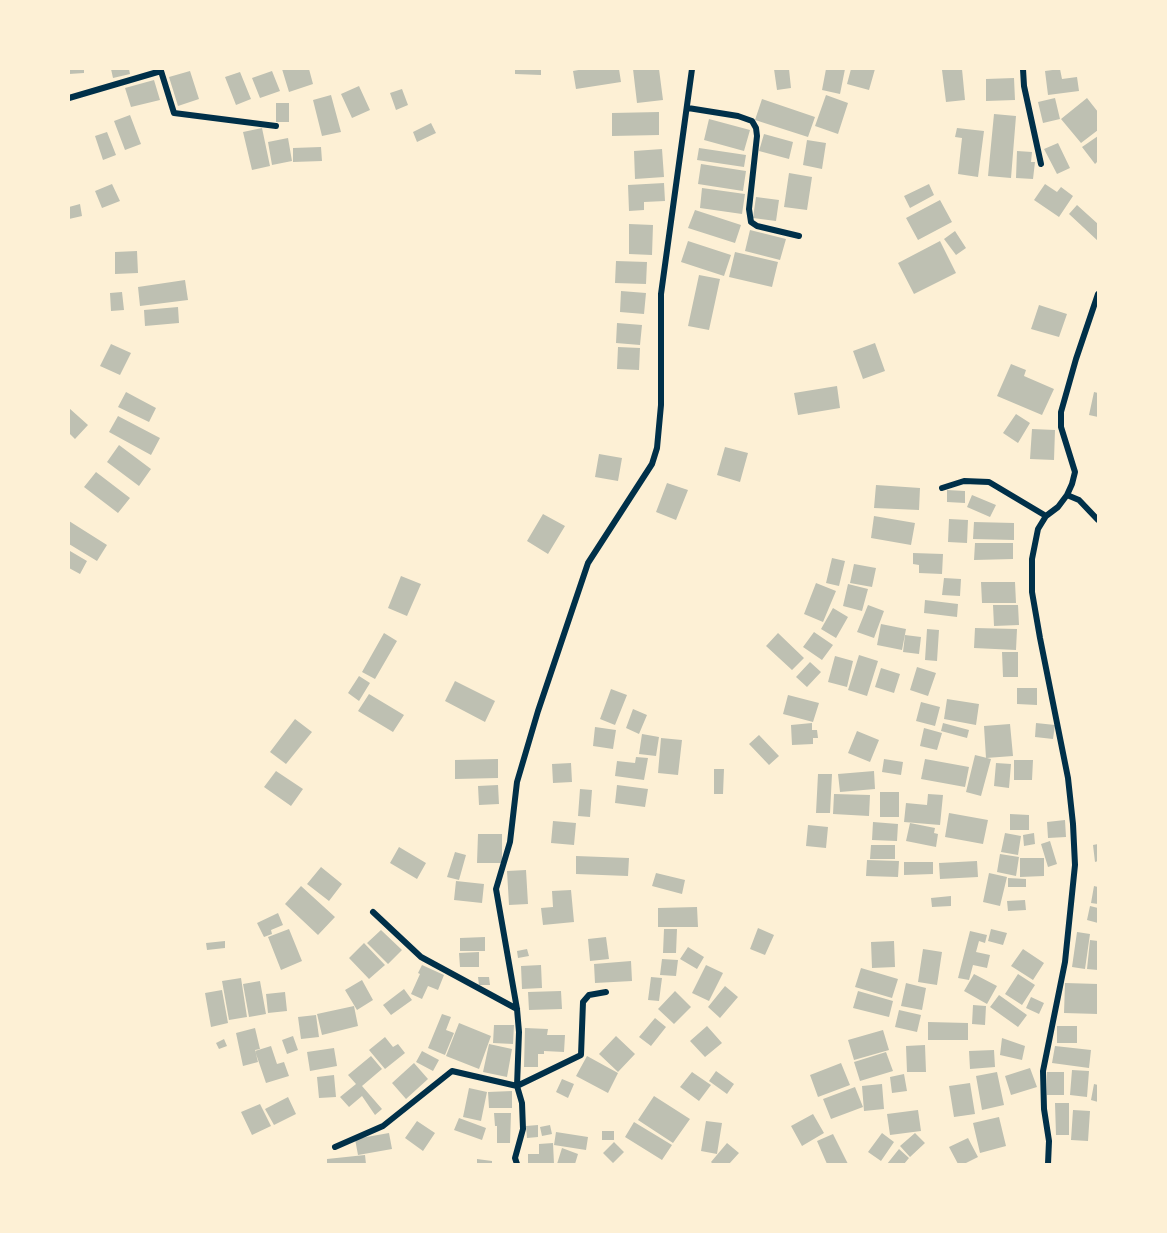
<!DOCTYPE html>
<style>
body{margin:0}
#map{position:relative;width:1167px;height:1233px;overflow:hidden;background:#fdf0d5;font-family:Karla,sans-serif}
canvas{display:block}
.frame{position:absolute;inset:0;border:70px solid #fdf0d5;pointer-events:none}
</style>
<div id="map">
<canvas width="1167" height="1233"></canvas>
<div class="frame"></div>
</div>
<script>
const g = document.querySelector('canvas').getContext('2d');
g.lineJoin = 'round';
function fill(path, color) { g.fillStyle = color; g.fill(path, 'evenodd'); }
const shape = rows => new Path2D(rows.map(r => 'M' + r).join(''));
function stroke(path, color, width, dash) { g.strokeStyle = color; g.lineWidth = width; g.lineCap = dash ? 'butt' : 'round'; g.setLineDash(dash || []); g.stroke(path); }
const building = shape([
 [69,69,84,69,84,73,69,74],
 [111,69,129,69,130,74,113,78],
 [282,69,309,69,313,84,289,92],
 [515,69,541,69,541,75,515,74],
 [584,69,619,69,621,82,576,89,573,71],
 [633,69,659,69,663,100,637,103],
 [774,69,789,69,791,88,777,90],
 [826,69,845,69,840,94,822,90],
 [851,69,875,69,869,90,847,84],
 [962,69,965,100,946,102,942,70],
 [1060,69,1062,79,1077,77,1079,91,1048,95,1045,71],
 [190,71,199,99,178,106,169,77],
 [272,71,280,91,260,98,252,78],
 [240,72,251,99,236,105,225,77],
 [1014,78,1015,100,986,101,986,79],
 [154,80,160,100,131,107,125,88],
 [359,86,370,110,352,118,341,94],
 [402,89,408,105,396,110,390,93],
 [331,95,341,132,322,136,313,100],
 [826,95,848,103,838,134,815,126],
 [1055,98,1060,119,1043,123,1038,102],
 [1087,98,1098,112,1098,130,1081,143,1061,119],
 [762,99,815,117,808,137,755,120],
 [276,103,289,103,289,122,276,122],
 [659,112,659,135,612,136,612,113],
 [994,114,1016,116,1011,178,988,176],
 [130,115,141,144,125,150,114,121],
 [709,119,750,130,744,151,704,140],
 [431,123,436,133,417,142,413,132],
 [262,128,270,166,252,170,243,132],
 [957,128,984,131,978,177,958,174,962,138,955,137],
 [107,132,116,155,103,160,95,136],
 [764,134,793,142,789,159,759,151],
 [1098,136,1098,161,1095,164,1082,147],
 [288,138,292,161,272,165,268,142],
 [807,140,826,143,822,169,803,165],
 [1058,143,1070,168,1057,174,1044,149],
 [321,147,322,161,293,162,293,148],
 [699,148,746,155,744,167,697,160],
 [662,149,664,177,635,179,634,151],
 [1017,151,1032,152,1031,162,1035,162,1033,179,1016,178],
 [701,164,746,171,743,191,698,184],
 [789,173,812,177,807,210,784,207],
 [664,183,665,201,644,202,644,210,629,211,628,185],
 [112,184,120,201,102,208,95,191],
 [929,184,934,195,910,208,904,196],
 [1045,184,1057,192,1061,187,1073,196,1059,217,1034,200],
 [702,188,745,194,742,214,700,208],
 [756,197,779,200,776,221,753,218],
 [940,200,952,222,918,240,906,218],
 [80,204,82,216,69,219,69,207],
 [1077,205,1098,224,1098,241,1069,214],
 [695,210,741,225,735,243,688,228],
 [629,224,653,225,652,255,629,254],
 [750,230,786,239,780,260,745,251],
 [955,231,966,248,956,255,944,239],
 [688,241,731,255,724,276,681,262],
 [940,241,956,273,914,294,898,263],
 [137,251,138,273,115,274,115,252],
 [735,252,778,262,772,287,729,277],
 [616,261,647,262,646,284,615,283],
 [699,275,720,279,709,330,688,326],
 [185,280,188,300,140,306,138,287],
 [621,291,646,293,644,314,620,312],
 [122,292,124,310,111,311,110,293],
 [1039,305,1067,314,1059,337,1031,329],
 [178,307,179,323,145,326,144,310],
 [617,323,642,325,640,345,616,343],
 [875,343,885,371,863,379,853,351],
 [111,344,131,353,120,375,100,366],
 [618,347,640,348,639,370,617,369],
 [1011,364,1026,370,1024,376,1054,389,1042,415,997,396],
 [837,386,840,408,798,415,794,393],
 [126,392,156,408,149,422,118,407],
 [1094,392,1098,393,1098,417,1089,415],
 [69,408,88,425,75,439,69,433],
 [1016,414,1030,423,1018,443,1003,433],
 [118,416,160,438,151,455,109,432],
 [1032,429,1055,430,1054,460,1030,459],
 [119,445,151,469,139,486,107,462],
 [725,447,748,453,740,482,717,475],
 [599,454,622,458,618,481,595,477],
 [96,472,130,498,118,513,84,487],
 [667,483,688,490,676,520,656,512],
 [876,485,920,488,919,510,874,508],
 [947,490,965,491,965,503,947,502],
 [972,495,996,505,990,517,967,507],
 [543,514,565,526,548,554,527,541],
 [874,516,915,523,911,545,871,538],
 [949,519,968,520,967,543,948,542],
 [69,521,107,545,97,561,69,544],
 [974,522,1014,523,1014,540,973,539],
 [975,543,1013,543,1013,559,974,560],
 [70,551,87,561,80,574,69,568],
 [913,553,943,554,942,574,919,573,919,565,913,564],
 [832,558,845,561,839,586,826,583],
 [854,564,876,568,872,587,850,583],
 [401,576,421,584,407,616,388,608],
 [944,578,961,579,960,596,942,595],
 [981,582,1015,582,1016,603,982,603],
 [816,583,836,591,823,622,804,614],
 [848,584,868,589,862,611,843,606],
 [925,600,958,604,957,617,924,613],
 [868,605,884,611,874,638,857,632],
 [993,605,1018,605,1019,625,994,626],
 [833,608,848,617,836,638,821,629],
 [881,624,906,629,902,650,877,645],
 [975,628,1017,629,1016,650,974,648],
 [927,629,939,630,937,661,925,660],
 [814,632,833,645,822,660,803,647],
 [384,633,397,641,375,679,362,672],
 [778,633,804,658,792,670,766,646],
 [905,635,921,637,919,654,903,652],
 [1002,652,1018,652,1018,677,1003,677],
 [859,655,878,661,867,696,848,690],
 [835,656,853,661,847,687,828,682],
 [810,662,821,672,807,687,796,677],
 [917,667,936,673,928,696,910,690],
 [881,668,900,674,894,693,875,687],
 [359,676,370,683,359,701,348,693],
 [455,681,495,701,485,722,445,701],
 [1017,688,1037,688,1037,705,1017,704],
 [611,689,627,695,615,725,600,719],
 [369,694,404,715,393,732,358,711],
 [788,695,819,703,813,722,783,714],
 [947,699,979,704,976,725,944,719],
 [921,702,940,707,935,726,916,721],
 [633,709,647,715,639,734,626,728],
 [295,719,312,732,286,764,270,752],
 [812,723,812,730,817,730,818,738,813,738,813,744,792,745,791,725],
 [943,723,969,730,967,738,941,731],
 [1036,723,1055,725,1053,739,1035,737],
 [1010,724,1013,756,986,758,984,726],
 [595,727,616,730,613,749,593,746],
 [924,728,942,733,937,750,920,746],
 [857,731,879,740,870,762,848,753],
 [642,734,659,737,656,756,639,754],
 [759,735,779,756,769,765,749,744],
 [661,738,682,740,678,775,658,773],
 [975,755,991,759,981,796,966,792],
 [636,757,648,758,644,780,615,776,617,761,635,763],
 [498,759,498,778,455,779,455,760],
 [884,759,903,762,901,775,882,772],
 [925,759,969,767,965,787,921,779],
 [1014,760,1033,760,1032,780,1014,780],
 [571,763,572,782,553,783,552,764],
 [996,763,1011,764,1009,788,994,786],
 [714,769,724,769,723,794,714,794],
 [276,771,303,789,291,806,264,787],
 [874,771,875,789,840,792,838,774],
 [818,774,832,774,830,813,816,813],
 [498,785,499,804,479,805,478,786],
 [617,785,648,789,645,807,615,803],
 [580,789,592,790,590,817,578,816],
 [880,792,899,792,899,817,880,817],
 [834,794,870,795,869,816,833,814],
 [928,794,943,795,940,825,904,822,906,803,927,805],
 [949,813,988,820,983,844,945,837],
 [1010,814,1029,815,1029,830,1010,830],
 [1065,820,1066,837,1048,838,1047,822],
 [553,821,576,823,574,845,551,843],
 [873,822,898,824,897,841,872,840],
 [910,823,935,828,934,833,938,834,936,847,906,841],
 [808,825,828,827,826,848,806,846],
 [1005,833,1021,836,1018,855,1001,852],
 [1034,833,1035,844,1024,846,1023,835],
 [478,834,502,834,502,863,477,863],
 [1050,841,1057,864,1048,867,1041,844],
 [1098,844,1098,861,1095,862,1093,845],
 [871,845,895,845,895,859,870,859],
 [399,847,426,863,417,879,390,863],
 [455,852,466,855,459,880,447,877],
 [1000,854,1019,857,1016,876,997,872],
 [576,856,629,858,628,876,576,874],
 [1020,858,1044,858,1044,876,1020,877],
 [867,860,899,861,898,877,866,876],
 [977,861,978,877,940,879,939,863],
 [904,862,933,862,933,874,904,875],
 [321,867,342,884,329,901,307,884],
 [526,870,528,904,509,905,507,871],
 [656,873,685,880,682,894,652,886],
 [989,873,1007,877,1000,906,983,902],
 [1008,878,1026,879,1026,887,1008,887],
 [456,881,484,884,482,903,454,900],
 [301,886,335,917,318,935,285,904],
 [1094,886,1098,887,1098,904,1091,903],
 [571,890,574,922,543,925,541,908,553,907,552,891],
 [951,896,951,906,932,907,931,898],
 [1025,900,1026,910,1008,911,1007,901],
 [1090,906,1098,908,1098,923,1087,920],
 [697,907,698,927,658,927,658,908],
 [278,913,283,925,271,930,272,934,264,937,257,923],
 [758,928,774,935,765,955,750,949],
 [289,929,302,961,281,970,268,937],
 [664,929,677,929,676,953,663,953],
 [991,929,1007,933,1003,945,988,941],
 [381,930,402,950,388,964,367,943],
 [970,931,987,935,985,943,979,941,976,952,990,955,987,968,973,965,969,980,958,978],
 [1077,932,1090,934,1085,969,1072,967],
 [485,937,485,951,460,951,460,938],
 [606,937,609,959,590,961,588,939],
 [1090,940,1098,941,1098,970,1087,969],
 [225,941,225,948,207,950,206,943],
 [894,941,895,967,872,968,871,942],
 [364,943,385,965,369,979,349,958],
 [688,947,704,957,697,969,680,959],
 [527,949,529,956,518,958,517,951],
 [923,949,942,952,937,985,918,982],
 [1023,949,1044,963,1033,980,1011,966],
 [479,952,479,967,460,967,459,953],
 [662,959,678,960,676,976,660,975],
 [631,961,632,981,595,983,594,964],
 [422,965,444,975,438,990,428,986,422,999,411,994,420,974,418,973],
 [541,965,542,988,522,989,521,966],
 [706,965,723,973,709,1001,692,993],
 [861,968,898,979,892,998,855,987],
 [974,974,997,986,987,1004,964,991],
 [1018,974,1035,985,1022,1005,1005,994],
 [478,977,489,977,490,985,479,985],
 [651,977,662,978,659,1001,648,1000],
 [241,978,247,1017,229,1020,222,981],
 [362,980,373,1000,357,1010,345,990],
 [260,981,266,1014,249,1017,243,984],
 [906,983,926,988,922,1010,901,1006],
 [1065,983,1098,984,1098,1014,1064,1013],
 [725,986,738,997,720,1018,708,1007],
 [404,989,412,1000,391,1015,383,1005],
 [222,990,228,1023,211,1027,205,993],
 [561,991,562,1009,529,1010,528,992],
 [675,991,691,1007,674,1024,658,1009],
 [858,991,893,1001,889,1017,853,1008],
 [285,992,287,1011,268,1013,266,994],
 [999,995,1027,1015,1018,1027,990,1007],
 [1031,997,1044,1003,1039,1014,1026,1008],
 [973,1005,986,1006,985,1025,972,1024],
 [354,1006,358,1026,322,1035,317,1014],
 [899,1010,921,1015,917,1032,895,1027],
 [442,1014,451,1017,446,1030,454,1033,445,1055,428,1048],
 [316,1015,319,1037,301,1039,298,1017],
 [655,1018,666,1027,651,1046,639,1037],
 [928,1022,968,1023,968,1040,928,1040],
 [459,1023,491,1036,479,1069,446,1056],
 [494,1025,514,1025,513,1044,493,1043],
 [707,1026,722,1043,705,1057,690,1041],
 [1057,1026,1077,1026,1077,1043,1057,1043],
 [255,1028,260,1049,255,1050,258,1062,243,1066,236,1033],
 [525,1028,548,1029,547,1035,565,1035,564,1052,544,1051,544,1054,538,1054,538,1067,524,1067],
 [883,1030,889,1050,854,1060,848,1040],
 [293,1036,298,1050,287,1054,282,1040],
 [616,1036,635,1054,618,1072,599,1054],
 [385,1037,393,1047,398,1044,405,1053,385,1069,369,1050],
 [1002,1038,1025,1046,1022,1060,1000,1055],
 [224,1039,227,1046,219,1049,216,1043],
 [489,1044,512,1049,507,1077,483,1072],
 [925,1045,926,1072,907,1072,906,1046],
 [271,1046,277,1064,284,1062,289,1076,266,1083,255,1051],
 [1055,1046,1091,1050,1089,1068,1052,1063],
 [334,1048,337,1066,310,1071,307,1052],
 [994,1050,995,1067,970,1069,969,1051],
 [422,1051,439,1060,433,1071,416,1062],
 [886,1052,893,1071,860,1081,854,1062],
 [371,1056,382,1069,362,1086,382,1109,375,1115,362,1096,349,1107,340,1097,356,1084,348,1075],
 [587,1056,618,1073,608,1093,576,1076],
 [414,1063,428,1079,406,1099,392,1083],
 [841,1063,850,1085,818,1097,810,1075],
 [1030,1068,1037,1087,1011,1095,1005,1076],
 [1072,1070,1089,1071,1087,1097,1070,1095],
 [716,1071,734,1084,727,1094,709,1081],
 [692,1072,711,1085,699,1101,680,1087],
 [997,1072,1004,1105,982,1110,976,1076],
 [1047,1072,1064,1072,1064,1095,1047,1095],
 [904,1074,907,1091,892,1093,890,1077],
 [334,1075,336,1097,319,1098,317,1077],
 [562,1079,574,1084,568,1098,556,1092],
 [970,1083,975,1114,954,1117,949,1086],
 [882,1084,884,1109,864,1111,862,1086],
 [1094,1084,1098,1085,1098,1102,1091,1100],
 [855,1087,863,1107,831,1119,823,1099],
 [469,1088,487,1092,481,1121,463,1117],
 [512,1091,512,1108,489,1108,488,1092],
 [654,1096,690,1119,673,1143,638,1120],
 [288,1097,296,1114,274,1125,265,1109],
 [1055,1103,1069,1103,1069,1135,1056,1135],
 [260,1104,271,1126,252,1135,241,1112],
 [918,1110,921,1131,890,1135,887,1114],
 [1073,1110,1090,1111,1088,1141,1071,1140],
 [494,1113,511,1113,510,1143,497,1143,497,1126,495,1126],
 [813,1114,824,1133,802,1146,791,1126],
 [999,1117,1006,1146,980,1153,973,1123],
 [459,1118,486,1128,482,1140,454,1130],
 [417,1121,435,1133,423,1151,405,1138],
 [706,1121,722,1123,717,1154,701,1151],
 [634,1122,672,1145,662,1160,625,1137],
 [538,1125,538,1137,527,1138,526,1126],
 [550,1125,552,1134,542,1136,540,1127],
 [602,1131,614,1131,614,1140,602,1140],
 [556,1132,588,1137,586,1150,554,1145],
 [389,1133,392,1149,358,1155,355,1139],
 [882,1133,894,1142,881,1161,868,1152],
 [915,1133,925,1143,910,1157,900,1146],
 [833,1134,848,1164,827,1164,817,1141],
 [968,1138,978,1157,964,1164,958,1164,949,1147],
 [614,1142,624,1152,613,1163,603,1153],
 [553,1143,554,1164,528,1164,528,1154,539,1154,539,1144],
 [727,1143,739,1153,729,1164,713,1164,711,1162],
 [562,1148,578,1154,575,1164,557,1164],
 [899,1149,909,1158,904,1164,887,1164],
 [365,1155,366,1164,327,1164,327,1159],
 [477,1159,492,1161,492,1164,477,1164]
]);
const minor = shape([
 [1023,69,1024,86,1041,164],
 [69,98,161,71,174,113,276,126],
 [688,108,738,116,752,121,756,128,757,136,749,209,751,222,757,226,799,236],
 [942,488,964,481,989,482,1046,516],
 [1067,495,1079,500,1098,520],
 [373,912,421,957,517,1009],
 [335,1147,383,1126,452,1071,517,1086,581,1055,583,1002,589,995,606,992],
 [517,1164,515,1158,523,1129,522,1103,517,1086,519,1032,517,1009,496,889,510,842,517,782,538,711,588,563,652,464,657,448,661,405,661,294,692,69],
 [1048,1164,1049,1141,1044,1109,1043,1071,1065,962,1075,865,1073,824,1068,778,1040,638,1032,592,1032,559,1038,529,1046,516,1058,507,1067,495,1072,484,1075,472,1061,427,1061,412,1076,359,1098,294]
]);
fill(building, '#bec0b2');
stroke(minor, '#003049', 6);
</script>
